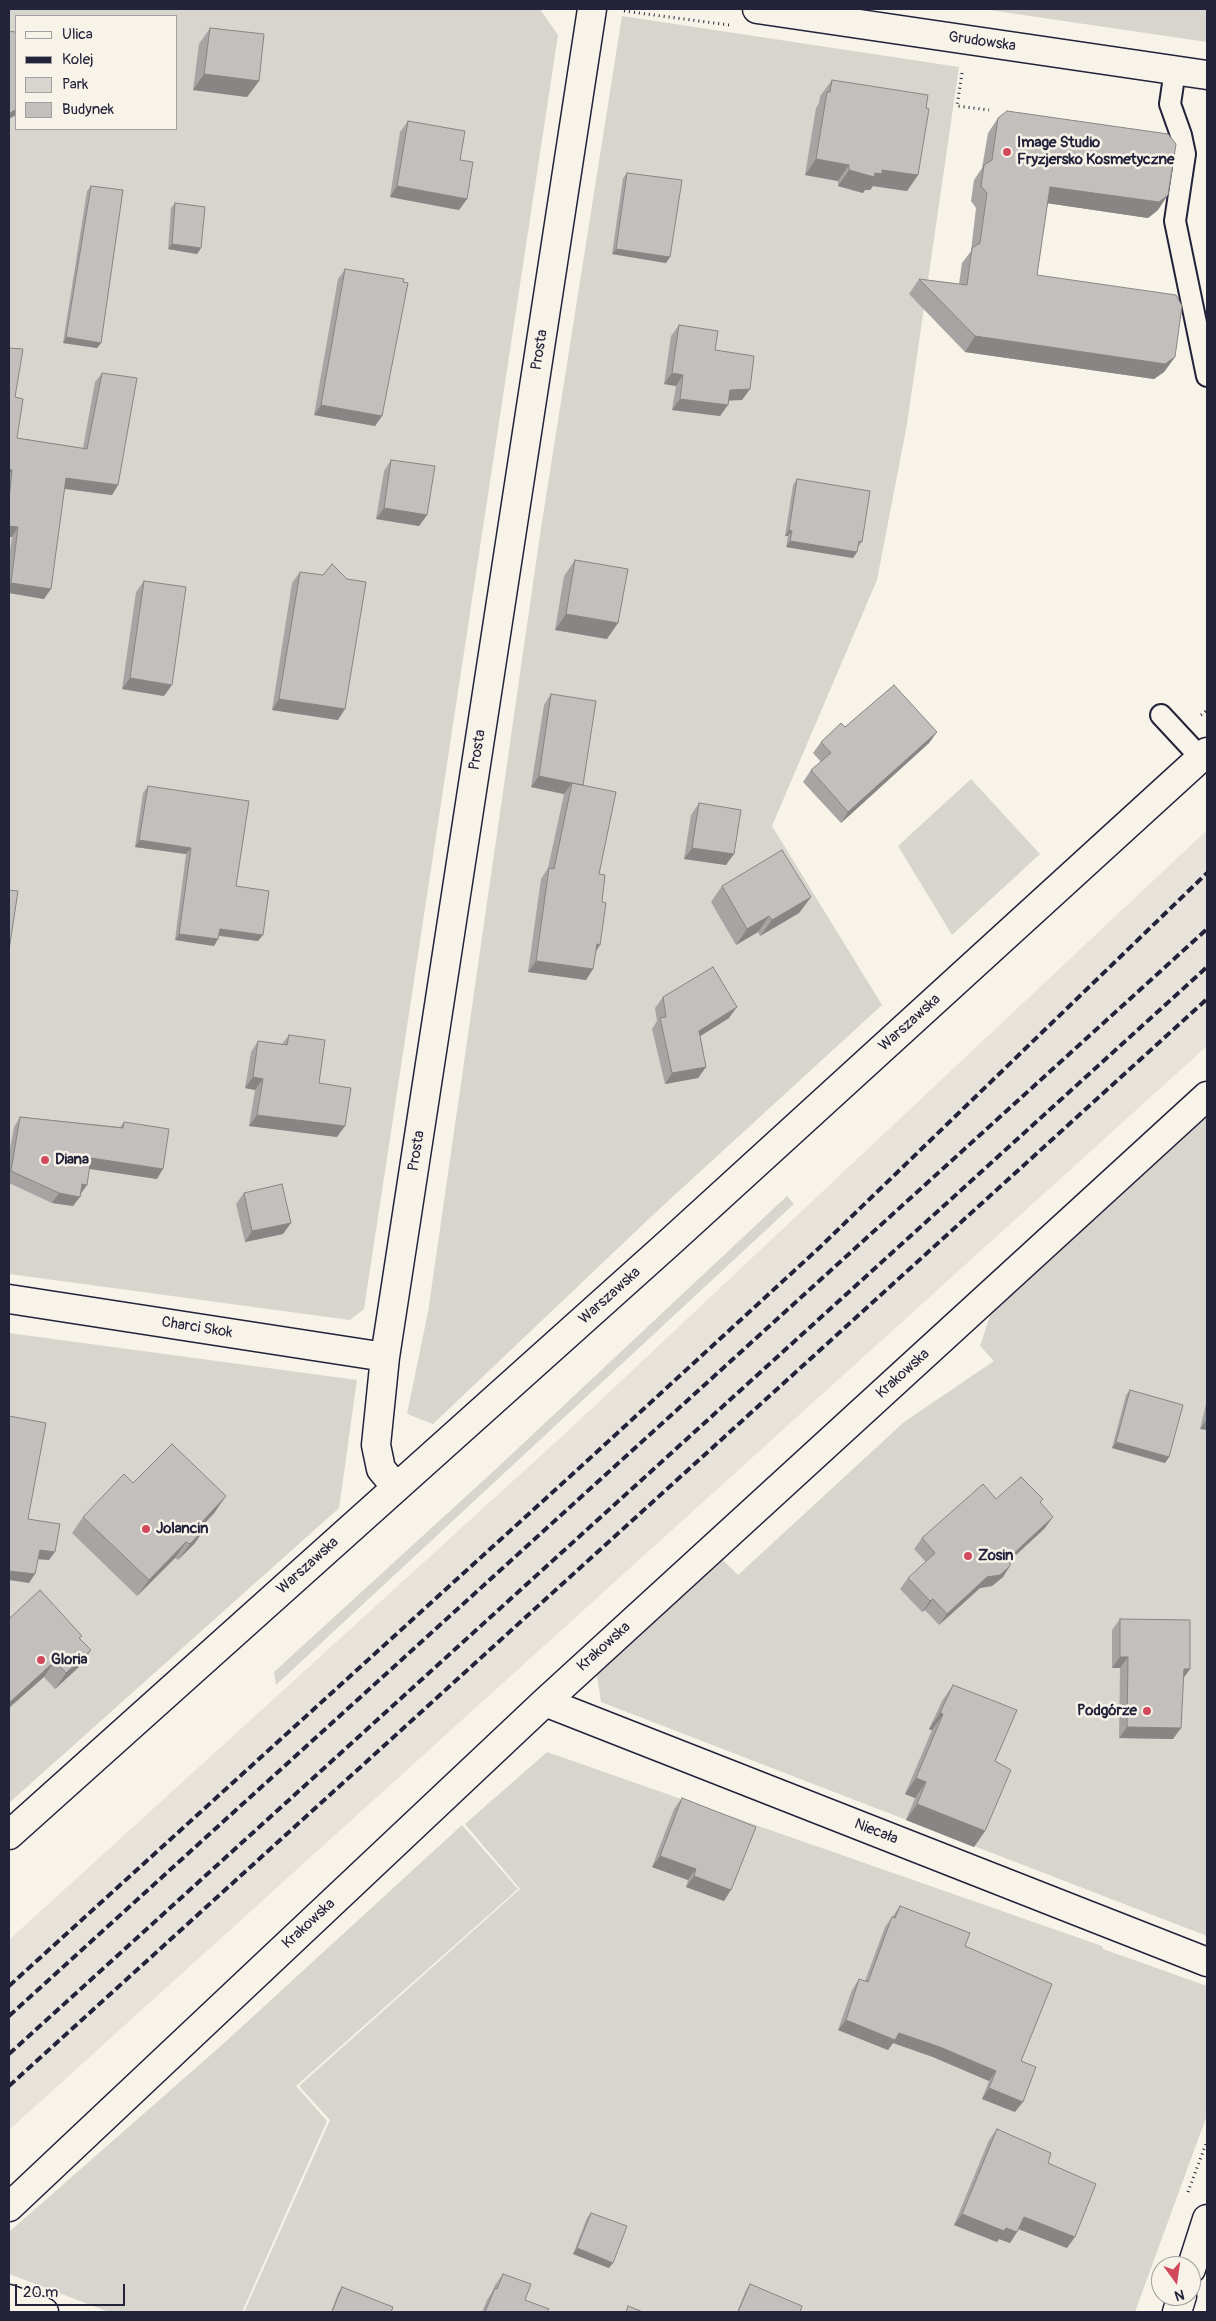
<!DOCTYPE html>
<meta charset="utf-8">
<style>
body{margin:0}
#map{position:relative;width:1216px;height:2321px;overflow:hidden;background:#f7f3e8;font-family:Pangolin,sans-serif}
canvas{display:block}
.frame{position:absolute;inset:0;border:10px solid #22223b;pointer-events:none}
.legend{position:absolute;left:15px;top:15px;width:162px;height:115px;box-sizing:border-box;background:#f7f3e8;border:1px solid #a29fa3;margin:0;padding:6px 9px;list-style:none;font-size:15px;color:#22223b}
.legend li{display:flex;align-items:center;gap:10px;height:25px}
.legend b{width:25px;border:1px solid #a29fa3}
.north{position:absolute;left:1151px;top:2256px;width:50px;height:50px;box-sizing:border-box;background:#f7f3e8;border:1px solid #a29fa3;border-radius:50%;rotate:166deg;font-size:14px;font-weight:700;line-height:20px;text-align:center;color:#22223b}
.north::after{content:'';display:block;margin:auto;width:18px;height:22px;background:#d1495b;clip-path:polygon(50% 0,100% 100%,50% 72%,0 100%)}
.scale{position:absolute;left:15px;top:2284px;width:110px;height:22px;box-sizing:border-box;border:2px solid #22223b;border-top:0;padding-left:6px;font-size:15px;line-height:18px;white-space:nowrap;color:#22223b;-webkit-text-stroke:4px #f7f3e8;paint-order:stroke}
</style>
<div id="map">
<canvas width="1216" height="2321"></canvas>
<div class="frame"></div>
<ul class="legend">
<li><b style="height:6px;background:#f7f3e8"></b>Ulica</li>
<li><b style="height:6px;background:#22223b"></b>Kolej</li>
<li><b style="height:14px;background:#d8d5cf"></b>Park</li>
<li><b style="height:14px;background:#c2bfbd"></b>Budynek</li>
</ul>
<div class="north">N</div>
<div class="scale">20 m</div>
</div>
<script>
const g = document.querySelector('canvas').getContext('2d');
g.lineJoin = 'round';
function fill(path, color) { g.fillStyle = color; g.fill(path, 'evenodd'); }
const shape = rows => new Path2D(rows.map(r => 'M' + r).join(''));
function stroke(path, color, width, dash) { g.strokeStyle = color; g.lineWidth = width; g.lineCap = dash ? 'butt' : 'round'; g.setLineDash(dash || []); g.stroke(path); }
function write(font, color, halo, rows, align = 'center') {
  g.font = font + ' Pangolin,sans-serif'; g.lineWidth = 5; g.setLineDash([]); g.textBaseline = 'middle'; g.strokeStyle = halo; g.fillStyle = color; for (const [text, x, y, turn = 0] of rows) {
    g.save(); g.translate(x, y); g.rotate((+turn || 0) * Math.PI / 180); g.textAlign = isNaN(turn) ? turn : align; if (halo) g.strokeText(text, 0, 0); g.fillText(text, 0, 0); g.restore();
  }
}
const built = shape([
 [1207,830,1207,1046,9,2130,9,1940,570,1429]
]);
const green = shape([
 [9,9,540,9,558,35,364,1309,350,1320,9,1274],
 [16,16,176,16,176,129,16,129],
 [982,9,1207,9,1207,42],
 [622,16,959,67,907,424,877,580,772,826,882,1005,655,1213,433,1424,407,1414,428,1312,541,528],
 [971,779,1040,854,952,935,898,846],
 [1207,1113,1207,1936,601,1702,596,1670,718,1555,738,1575,904,1422,994,1361,980,1346,992,1310],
 [787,1196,794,1204,276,1685,274,1672,498,1467],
 [9,1333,357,1380,339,1508,9,1803],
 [547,1752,1102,1946,1103,1949,1207,1986,1207,2115,1135,2312,244,2312,330,2120,299,2086,520,1889,465,1824],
 [462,1825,518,1889,296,2086,327,2121,242,2312,109,2312,9,2274,9,2232,223,2044]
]);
const path = shape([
 [624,11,729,25],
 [962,73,957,106,989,110],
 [1201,715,1207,710],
 [1188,2192,1207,2141]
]);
const lane = shape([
 [1175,70,1170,104,1181,135,1185,154,1175,221,1207,376],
 [1161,715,1201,758]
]);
const street = shape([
 [757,9,1207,75],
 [9,1299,385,1357],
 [396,1487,381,1469,376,1445,385,1357,592,9],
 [545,1702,1207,1962],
 [9,2207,545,1702,1207,1096],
 [1191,2269,1207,2219],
 [9,2299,44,2312],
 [1177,2312,1182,2296]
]);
const secondary = shape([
 [9,1835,669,1243,1207,752]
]);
const rail = shape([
 [9,1986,576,1471,819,1248,1207,873],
 [9,2016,1207,929],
 [9,2054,1207,967],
 [9,2086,1207,999]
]);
const wall = shape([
 [210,28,259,81,247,97,193,90,199,44],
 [832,80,918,175,907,191,873,186,870,190,865,190,863,193,838,186,838,181,805,175,816,108,819,103,820,96],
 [998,118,1158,210,1148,218,1047,203,1037,275,1175,357,1164,372,1154,379,965,352,909,294,919,279,959,284,962,263,971,251,976,208,971,201,974,180,982,168,988,133],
 [408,121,460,160,467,199,459,210,390,197,400,132],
 [627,173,666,263,612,254,623,178],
 [91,186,101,343,97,348,63,343,87,191],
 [175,203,201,248,197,254,168,249,171,208],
 [345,269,403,282,382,416,375,426,314,415,338,279],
 [679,325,715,350,750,389,742,400,729,400,720,416,672,410,676,386,664,384,671,336],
 [9,348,15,397,17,438,83,448,95,382,102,373,118,485,112,495,65,489,44,599,9,593,9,557,12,537,9,537],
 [391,460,427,515,419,526,376,519,384,471],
 [797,479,862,542,858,547,857,552,853,558,786,547,788,536,785,536,793,485],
 [575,560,607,639,555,630,564,576],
 [300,572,347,579,338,720,272,710,292,583],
 [144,581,164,696,122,689,136,592],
 [551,694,583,785,599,874,586,980,528,972,541,879,548,868,564,794,531,787,544,705],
 [845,727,937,732,929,743,841,823,803,782,811,770,821,762,813,753,821,742],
 [148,786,236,886,258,941,219,936,214,946,175,940,186,854,135,847,143,793],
 [699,803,726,865,684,859,691,815],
 [722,886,811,897,799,913,760,936,758,932,736,945,711,902],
 [663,997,729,1018,700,1036,706,1067,698,1078,665,1084,652,1029,657,1021,655,1008],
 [289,1035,319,1083,337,1137,249,1126,255,1090,245,1088,251,1052,258,1041,282,1044],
 [20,1117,120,1127,124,1122,157,1179,89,1169,80,1195,73,1206,52,1203,9,1183,9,1154,14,1127],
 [244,1193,283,1234,245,1242,236,1204],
 [1130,1390,1169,1457,1165,1463,1112,1448,1126,1395],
 [1207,1400,1207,1430,1200,1429],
 [133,1483,215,1512,204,1524,195,1543,178,1560,175,1558,137,1596,72,1533,83,1517],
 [996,1499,1041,1502,1045,1528,1010,1560,1003,1577,992,1586,980,1588,939,1625,925,1610,922,1612,900,1589,908,1578,926,1562,914,1549,922,1538],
 [9,1619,80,1639,80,1666,55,1689,44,1677],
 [1120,1619,1190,1669,1183,1678,1173,1739,1119,1738,1120,1668,1112,1668,1112,1630],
 [953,1685,995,1761,985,1831,974,1847,906,1820,915,1798,905,1794,932,1730,929,1729,942,1701],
 [682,1798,724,1901,686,1887,688,1880,652,1867,674,1809],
 [900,1906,965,1946,1021,2061,1015,2112,982,2099,989,2081,933,2057,893,2043,888,2050,838,2030,852,1990,859,1979,865,1981,885,1927],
 [997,2129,1048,2163,1067,2248,1018,2229,1010,2243,999,2239,997,2242,954,2225,989,2140],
 [591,2213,609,2268,573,2254,587,2218],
 [503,2274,525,2300,547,2312,482,2312,487,2300,492,2292,495,2285],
 [750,2284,800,2312,737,2312,746,2290],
 [342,2287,391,2312,331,2312,338,2293]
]);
const shadedWall = shape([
 [204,74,259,81,247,97,193,90],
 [16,109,16,115,9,119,9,114],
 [816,159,849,165,838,181,805,175],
 [849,170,875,173,882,170,918,175,907,191,873,186,870,190,865,190,863,193,838,186],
 [397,186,467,199,459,210,390,197],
 [1050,187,1168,195,1158,210,1148,218,1039,202],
 [172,244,201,248,197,254,168,249],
 [616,249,670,257,666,263,612,254],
 [975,336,1175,357,1164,372,1154,379,965,352],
 [66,337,101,343,97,348,63,343],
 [672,373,683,375,676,386,664,384],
 [750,389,742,400,722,401,730,390],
 [680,399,728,405,720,416,672,410],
 [321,405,382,416,375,426,314,415],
 [9,469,12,470,9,475],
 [66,478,118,485,112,495,59,488],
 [384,508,427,515,419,526,376,519],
 [9,526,18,527,12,537,9,537],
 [789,530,792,531,788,536,785,536],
 [790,541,857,552,853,558,786,547],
 [11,583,51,589,44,599,9,593,9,585],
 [566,614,618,623,607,639,555,630],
 [130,678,172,685,164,696,122,689],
 [279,699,345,709,338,720,272,710],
 [937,732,929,743,841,823,848,812],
 [539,776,572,783,564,794,531,787],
 [139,840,191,848,186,854,135,847],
 [692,848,734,854,726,865,684,859],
 [811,897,799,913,760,936,772,920],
 [769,916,758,932,736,945,747,929],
 [220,929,263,935,258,941,215,935],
 [179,934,218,939,214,946,175,940],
 [597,944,600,945,593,956],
 [536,961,593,969,586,980,528,972],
 [737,1007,729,1018,691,1042,699,1031],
 [706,1067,698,1078,665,1084,672,1073],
 [253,1077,263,1079,255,1090,245,1088],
 [257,1115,345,1126,337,1137,249,1126],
 [91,1158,163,1169,157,1179,84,1168],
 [82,1184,87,1185,80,1195],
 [59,1193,80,1197,73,1206,52,1203],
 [291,1223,283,1234,245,1242,252,1231],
 [1207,1419,1207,1430,1200,1429],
 [1116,1442,1169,1457,1165,1463,1112,1448],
 [226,1496,215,1512,191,1538,202,1522],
 [1053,1517,1045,1528,1002,1568,1010,1557],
 [206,1527,195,1543,178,1560,190,1544],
 [186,1542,175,1558,137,1596,149,1580],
 [40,1550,55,1552,49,1560,34,1559],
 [1010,1566,1003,1577,992,1586,980,1588,939,1625,947,1614,987,1577],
 [9,1571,35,1574,29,1583,9,1580],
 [933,1599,925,1610,922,1612,930,1601],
 [91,1650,80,1666,55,1689,66,1673],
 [1120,1657,1128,1657,1120,1668,1112,1668],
 [55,1661,44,1677,9,1708,9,1703],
 [1184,1669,1190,1669,1182,1680],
 [940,1713,943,1714,932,1730,929,1729],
 [1127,1727,1181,1728,1173,1739,1119,1738],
 [916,1778,926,1782,915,1798,905,1794],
 [917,1804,985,1831,974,1847,906,1820],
 [660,1856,696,1869,688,1880,652,1867],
 [694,1876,731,1890,724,1901,686,1887],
 [846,2020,899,2033,940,2047,996,2071,989,2081,933,2057,893,2043,888,2050,838,2030],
 [989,2088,1023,2102,1015,2112,982,2099],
 [962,2214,1006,2228,1017,2232,1010,2243,999,2239,997,2242,954,2225],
 [1024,2217,1075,2237,1067,2248,1016,2228],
 [577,2248,613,2263,609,2268,573,2254]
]);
const building = shape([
 [210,28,264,34,259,81,204,74,210,28],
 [9,31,15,32,16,33,16,109,9,114,9,31],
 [832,80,928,95,926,108,929,109,918,175,882,170,882,174,875,173,874,177,849,170,849,165,816,159,827,92,830,92,832,80],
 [1007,111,1168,134,1176,144,1168,195,1159,202,1050,187,1037,275,1176,295,1182,306,1175,357,1165,364,975,336,919,279,967,285,972,248,980,243,987,193,981,186,984,165,992,160,998,118,1007,111],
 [408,121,465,131,460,160,473,162,467,199,397,186,408,121],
 [627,173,682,180,670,257,616,249,627,173],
 [91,186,123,190,101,343,66,337,91,186],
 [175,203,205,207,201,248,172,244,175,203],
 [345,269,404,279,403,282,408,283,382,416,321,405,345,269],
 [679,325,718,331,715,350,754,356,750,389,730,390,728,405,680,399,683,375,672,373,679,325],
 [9,348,23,349,15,397,23,399,17,438,87,449,102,373,137,378,118,485,66,478,51,589,11,583,18,527,9,526,9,500,12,470,9,469,9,348],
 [391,460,435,466,427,515,384,508,391,460],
 [797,479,870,491,862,542,859,541,857,552,790,541,792,531,789,530,797,479],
 [575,560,628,569,618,623,566,614,575,560],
 [332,564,347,579,366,582,345,709,279,699,300,572,323,575,332,564],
 [144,581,186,587,172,685,130,678,144,581],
 [894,685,937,732,848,812,811,770,831,753,821,742,841,723,845,727,894,685],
 [551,694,596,701,583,785,572,783,616,792,599,874,605,875,602,902,606,903,600,945,597,944,593,969,536,961,549,868,554,869,572,783,539,776,551,694],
 [148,786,249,801,236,886,269,891,263,935,220,929,218,939,179,934,191,848,139,840,148,786],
 [699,803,741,810,734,854,692,848,699,803],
 [782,850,811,897,772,920,769,916,747,929,722,886,782,850],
 [9,890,18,891,9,950,9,890],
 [713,967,737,1007,699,1031,706,1067,672,1073,660,1018,666,1017,663,997,713,967],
 [289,1035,325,1040,319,1083,351,1088,345,1126,257,1115,263,1079,253,1077,258,1041,287,1045,289,1035],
 [20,1117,123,1128,124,1122,169,1129,163,1169,91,1158,87,1185,82,1184,80,1197,59,1193,11,1171,20,1117],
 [282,1184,291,1223,252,1231,244,1193,282,1184],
 [1130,1390,1183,1405,1169,1457,1116,1442,1130,1390],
 [9,1416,46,1423,28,1519,60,1524,55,1552,40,1550,35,1574,9,1571,9,1416],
 [172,1444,226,1496,202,1522,206,1527,190,1544,186,1542,149,1580,83,1517,124,1474,133,1483,172,1444],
 [1021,1477,1043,1499,1040,1502,1053,1517,1010,1557,1010,1566,1000,1575,987,1577,947,1614,933,1599,930,1601,908,1578,935,1553,922,1538,983,1484,996,1499,1021,1477],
 [40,1590,82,1636,79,1638,91,1650,66,1673,55,1661,9,1703,9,1619,40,1590],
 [1120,1619,1190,1620,1190,1669,1184,1669,1181,1728,1127,1727,1128,1657,1120,1657,1120,1619],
 [953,1685,1017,1710,995,1761,1011,1770,985,1831,917,1804,926,1782,916,1778,943,1714,940,1713,953,1685],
 [682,1798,756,1827,731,1890,694,1876,696,1869,660,1856,682,1798],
 [900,1906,970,1933,965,1946,1052,1984,1021,2061,1036,2067,1023,2102,989,2088,996,2071,940,2047,899,2033,895,2040,846,2020,859,1979,868,1982,892,1917,895,1918,900,1906],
 [997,2129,1051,2153,1048,2163,1096,2184,1075,2237,1024,2217,1017,2232,1006,2228,1004,2231,962,2214,997,2129],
 [591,2213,627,2226,613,2263,577,2248,591,2213],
 [503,2274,531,2284,525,2300,549,2309,547,2312,485,2312,495,2288,497,2289,503,2274],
 [750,2284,802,2306,800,2312,738,2312,750,2284],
 [342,2287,393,2307,391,2312,332,2312,342,2287],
 [628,2306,643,2312,626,2312,628,2306]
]);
const markers = [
 [1007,152,5,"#d1495b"],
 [45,1160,5,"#d1495b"],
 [146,1529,5,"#d1495b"],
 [968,1556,5,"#d1495b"],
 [41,1660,5,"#d1495b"],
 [1147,1711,5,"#d1495b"]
];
const streetNames = [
 ["Grudowska",982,42,8],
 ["Prosta",540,350,-81],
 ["Prosta",478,750,-81],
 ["Warszawska",910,1023,-42],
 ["Prosta",417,1151,-81],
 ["Warszawska",610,1296,-42],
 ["Charci Skok",197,1328,9],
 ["Krakowska",903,1374,-42],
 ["Warszawska",308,1566,-42],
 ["Krakowska",604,1647,-42],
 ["Niecała",876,1832,21],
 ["Krakowska",309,1924,-43]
];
const poiNames = [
 ["Image Studio",1017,143],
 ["Fryzjersko Kosmetyczne",1017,160],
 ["Diana",55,1160],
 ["Jolancin",156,1529],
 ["Zosin",978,1556],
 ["Gloria",51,1660],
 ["Podgórze",1137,1711,"right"]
];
fill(built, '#e7e3db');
fill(green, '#d8d5cf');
stroke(lane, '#22223b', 24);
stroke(street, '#22223b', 31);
stroke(secondary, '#22223b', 31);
stroke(path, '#22223b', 3, [1, 4]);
stroke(lane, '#f7f3e8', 20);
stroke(street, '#f7f3e8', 28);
stroke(secondary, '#f7f3e8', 28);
stroke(rail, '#22223b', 4, [8, 4]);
fill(wall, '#a7a4a3');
fill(shadedWall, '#888684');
fill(building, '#c2bfbd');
stroke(building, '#888684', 1);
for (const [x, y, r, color] of markers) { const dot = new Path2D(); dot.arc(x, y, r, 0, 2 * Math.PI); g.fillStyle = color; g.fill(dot); stroke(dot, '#f7f3e8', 2); }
write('15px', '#22223b', '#f7f3e8', streetNames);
write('bold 15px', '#22223b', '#f7f3e8', poiNames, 'left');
</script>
